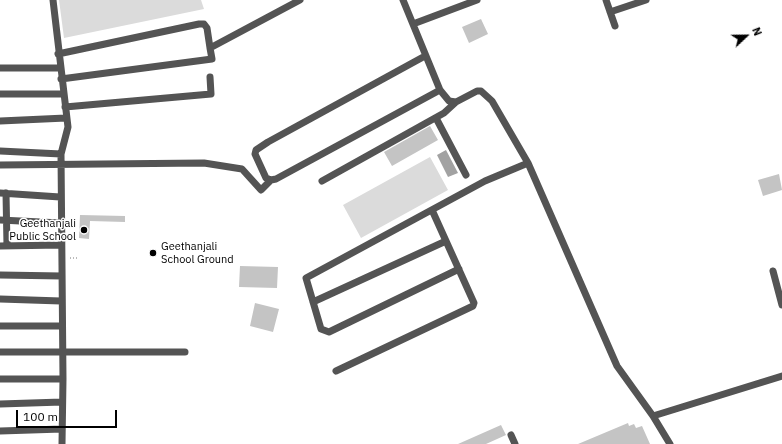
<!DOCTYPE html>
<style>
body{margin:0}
#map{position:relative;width:782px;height:444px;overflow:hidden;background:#fff;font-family:"IBM Plex Sans",sans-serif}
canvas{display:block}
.north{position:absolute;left:726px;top:16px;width:40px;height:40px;-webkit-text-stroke:3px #fff;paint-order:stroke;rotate:68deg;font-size:11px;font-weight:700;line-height:16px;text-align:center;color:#000}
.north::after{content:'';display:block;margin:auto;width:14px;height:18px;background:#000;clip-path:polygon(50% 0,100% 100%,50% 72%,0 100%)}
.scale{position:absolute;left:16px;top:410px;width:101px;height:18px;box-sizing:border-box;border:2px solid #000;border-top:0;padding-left:5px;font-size:12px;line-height:14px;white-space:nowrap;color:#000;-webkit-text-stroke:3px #fff;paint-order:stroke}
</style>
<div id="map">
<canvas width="782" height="444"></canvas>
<div class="north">N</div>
<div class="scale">100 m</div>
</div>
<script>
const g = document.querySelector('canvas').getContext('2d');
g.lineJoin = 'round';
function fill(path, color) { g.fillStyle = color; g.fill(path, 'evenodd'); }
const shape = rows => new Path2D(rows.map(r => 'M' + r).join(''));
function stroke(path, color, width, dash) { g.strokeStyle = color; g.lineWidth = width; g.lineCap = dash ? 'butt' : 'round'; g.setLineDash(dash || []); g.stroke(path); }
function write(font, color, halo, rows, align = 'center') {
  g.font = font + ' "IBM Plex Sans",sans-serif'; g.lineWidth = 3; g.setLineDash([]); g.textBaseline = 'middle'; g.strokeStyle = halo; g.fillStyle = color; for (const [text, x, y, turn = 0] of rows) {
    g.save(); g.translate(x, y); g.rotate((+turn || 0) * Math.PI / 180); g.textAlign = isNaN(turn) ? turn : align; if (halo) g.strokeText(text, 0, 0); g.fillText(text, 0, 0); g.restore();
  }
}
const green = shape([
 [59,0,201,0,204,9,64,38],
 [430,157,448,190,361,238,343,205]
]);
const water = shape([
 [446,150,458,173,448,177,437,155]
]);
const building = shape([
 [481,19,488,34,469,43,462,27],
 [430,126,438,140,392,166,384,152],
 [779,174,782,190,763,196,758,180],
 [80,215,125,216,125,222,90,221,89,239,79,238],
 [240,266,278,267,277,288,239,287],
 [255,303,279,309,273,332,250,326],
 [628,423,629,426,634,424,636,428,642,426,650,444,578,444],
 [501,425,506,435,486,444,458,444]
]);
const path = shape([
 [70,258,77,258]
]);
const minor = shape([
 [53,0,68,127,61,154],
 [403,0,440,90,449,101,456,102,477,91,481,91,492,101,528,163,617,366,653,416,670,444],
 [606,0,615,26],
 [610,12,646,0],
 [413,24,477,0],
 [58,54,199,24,204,24,207,28,210,48],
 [425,56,268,142,256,150,255,154,266,178,271,180,276,179,440,90],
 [0,68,60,68],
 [61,79,212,59,210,48,300,0],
 [0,94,63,94],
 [65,107,211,94,210,77],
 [436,118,466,175],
 [0,121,66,118],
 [0,151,61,154,63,379,62,444],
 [0,165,204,163,242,169,261,190,271,180],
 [322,181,444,113,456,102],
 [0,193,60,197],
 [6,193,7,246],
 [0,220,61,223],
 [0,246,61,245],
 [459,269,329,332,321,329,306,278,485,181,528,163],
 [773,271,782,305],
 [0,275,62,276],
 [0,299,61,301],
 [313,302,446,241],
 [0,326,62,326],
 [0,352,185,352],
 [336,371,473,306,474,303,432,210],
 [0,379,63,379],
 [0,404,62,402],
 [653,416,782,376],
 [0,431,62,429],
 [511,435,515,444]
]);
const markers = [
 [84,230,4,"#000"],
 [153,253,4,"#000"]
];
const poiNames = [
 ["Geethanjali",76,224],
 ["Public School",76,237],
 ["Geethanjali",161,247,"left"],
 ["School Ground",161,260,"left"]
];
fill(green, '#dbdbdb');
fill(water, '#a2a2a2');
fill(building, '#c4c4c4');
stroke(path, '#767676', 1, [1, 2]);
stroke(minor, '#545454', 7);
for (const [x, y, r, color] of markers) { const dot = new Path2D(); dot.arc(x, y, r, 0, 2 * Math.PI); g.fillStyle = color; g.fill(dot); stroke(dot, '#fff', 1.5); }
write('11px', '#000', '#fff', poiNames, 'right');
</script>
